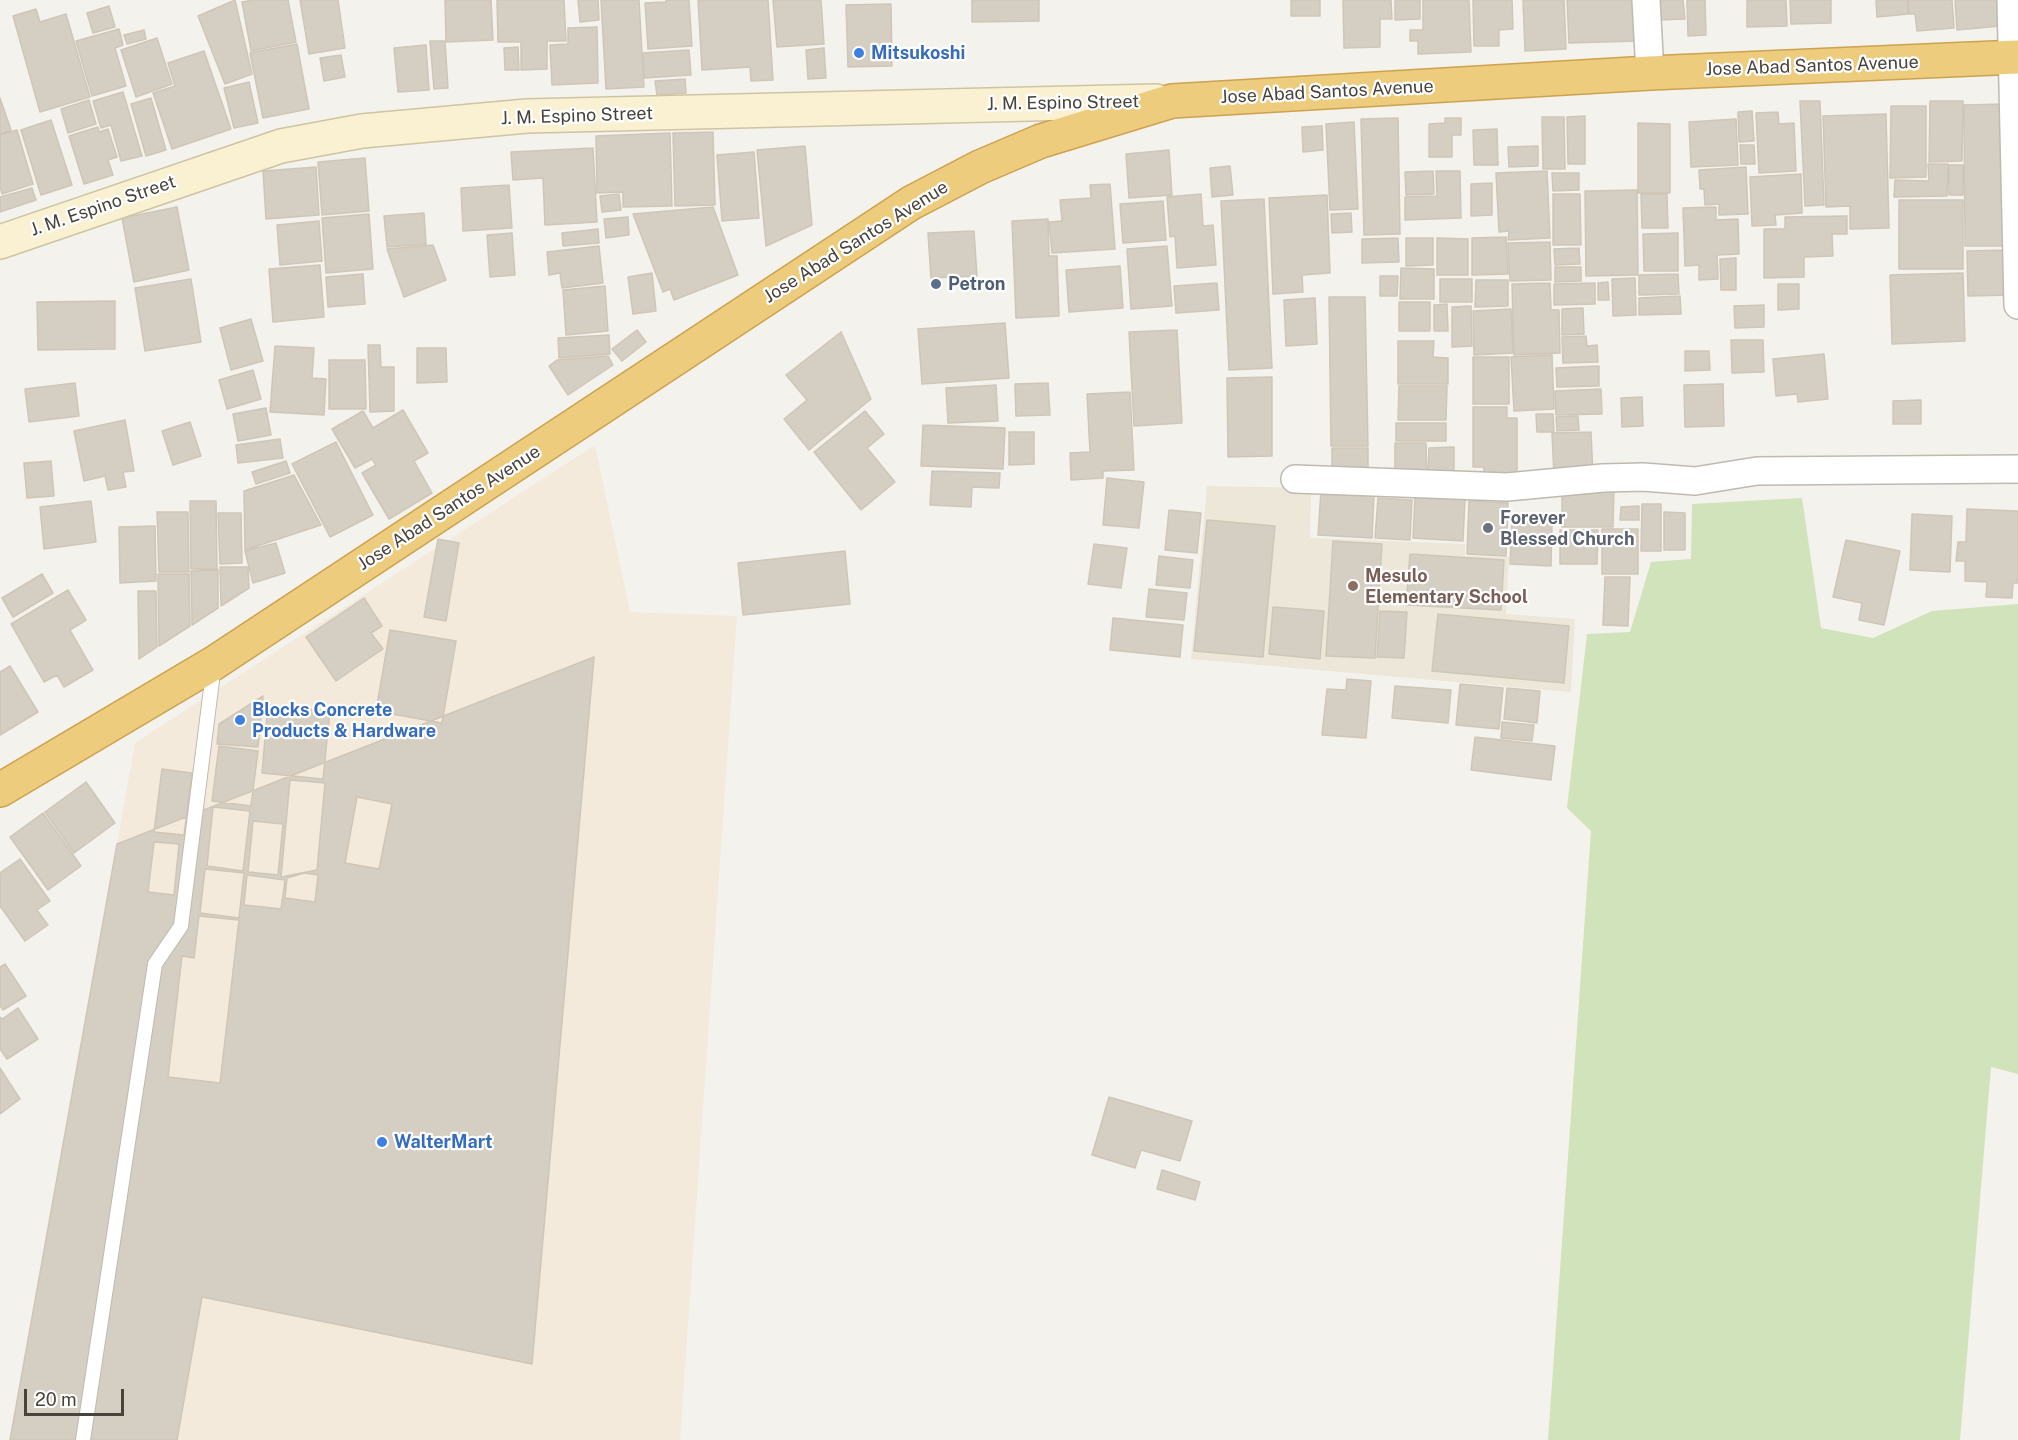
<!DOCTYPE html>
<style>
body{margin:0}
#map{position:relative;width:2018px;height:1440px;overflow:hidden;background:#f4f2ec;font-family:"Public Sans",sans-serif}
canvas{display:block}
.scale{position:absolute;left:24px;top:1389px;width:100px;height:27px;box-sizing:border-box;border:3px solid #48433b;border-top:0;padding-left:8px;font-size:18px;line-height:21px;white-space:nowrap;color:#48433b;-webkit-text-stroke:4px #fff;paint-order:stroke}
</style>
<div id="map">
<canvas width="2018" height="1440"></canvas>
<div class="scale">20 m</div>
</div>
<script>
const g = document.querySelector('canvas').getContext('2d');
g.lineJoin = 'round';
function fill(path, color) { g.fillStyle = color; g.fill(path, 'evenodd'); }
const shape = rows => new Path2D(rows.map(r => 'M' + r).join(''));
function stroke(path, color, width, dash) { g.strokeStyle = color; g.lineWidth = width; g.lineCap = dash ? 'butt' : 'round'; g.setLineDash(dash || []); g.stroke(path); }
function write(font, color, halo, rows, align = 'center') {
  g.font = font + ' "Public Sans",sans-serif'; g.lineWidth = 4.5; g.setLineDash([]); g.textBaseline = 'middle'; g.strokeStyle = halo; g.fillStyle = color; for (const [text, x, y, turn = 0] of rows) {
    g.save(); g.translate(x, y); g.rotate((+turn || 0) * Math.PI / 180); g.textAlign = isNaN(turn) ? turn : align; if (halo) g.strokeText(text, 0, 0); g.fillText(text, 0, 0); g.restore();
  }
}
const commercial = shape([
 [595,445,630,612,737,616,680,1440,10,1440,135,743]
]);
const education = shape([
 [1207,486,1311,488,1310,538,1465,544,1465,556,1509,557,1506,614,1575,619,1571,692,1191,659]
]);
const green = shape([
 [1802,498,1821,628,1873,638,1932,611,2018,604,2018,1074,1991,1067,1960,1440,1548,1440,1591,831,1567,808,1587,634,1630,632,1651,562,1691,559,1692,504]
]);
const building = shape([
 [235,0,252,74,225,84,198,16,235,0],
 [253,0,288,0,296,42,251,51,242,2,253,0],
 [300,0,338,0,345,48,309,54,300,0],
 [445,0,491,0,493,40,446,42,445,0],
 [497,0,564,0,566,41,547,41,547,69,521,70,521,42,498,42,497,0],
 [578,0,598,0,599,20,580,22,578,0],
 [601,0,639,0,644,87,606,89,601,0],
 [666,0,689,0,692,46,648,49,645,3,666,2,666,0],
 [698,0,768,0,773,80,751,81,750,67,702,70,698,0],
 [773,0,821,0,824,44,777,47,773,0],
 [972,0,1039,0,1039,21,972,22,972,0],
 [1291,0,1320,0,1320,16,1291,16,1291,0],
 [1343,0,1391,0,1392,19,1380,19,1380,47,1344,48,1343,0],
 [1395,0,1420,0,1420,19,1395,20,1395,0],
 [1423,0,1469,0,1471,52,1418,54,1418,41,1410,41,1410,30,1423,30,1423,0],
 [1473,0,1512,0,1513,29,1499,30,1499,46,1474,46,1473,0],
 [1523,0,1564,0,1566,49,1525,51,1523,0],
 [1567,0,1637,0,1638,41,1569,43,1567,0],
 [1655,0,1683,0,1685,19,1657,20,1655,0],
 [1687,0,1705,0,1706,35,1688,36,1687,0],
 [1747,0,1786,0,1787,26,1747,27,1747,0],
 [1790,0,1831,0,1831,23,1791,24,1790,0],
 [1876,0,1907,0,1908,14,1877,17,1876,0],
 [1908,0,1952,0,1954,28,1917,31,1915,14,1909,14,1908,0],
 [1955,0,1999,0,2001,26,1957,30,1955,0],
 [891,4,892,66,848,67,846,5,891,4],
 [109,6,115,27,93,33,87,13,109,6],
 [36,9,40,22,66,14,90,97,40,112,13,16,36,9],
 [597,27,598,83,552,85,550,45,568,44,568,28,597,27],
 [119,29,123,45,115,48,126,86,92,96,76,41,119,29],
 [144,30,146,39,127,44,124,35,144,30],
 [157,38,172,84,136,97,121,50,157,38],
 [430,41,445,41,448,88,434,89,430,41],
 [297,44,309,109,263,118,250,53,297,44],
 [426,45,429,90,398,92,394,48,426,45],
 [518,47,519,70,505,70,504,48,518,47],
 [824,48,826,78,808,79,806,50,824,48],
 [689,50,691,75,644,78,643,53,689,50],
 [204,51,231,129,172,149,153,93,175,86,168,63,204,51],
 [341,55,345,77,324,81,320,58,341,55],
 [685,79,686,93,657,95,655,81,685,79],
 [249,82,258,123,234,128,224,88,249,82],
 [123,92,142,156,121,161,111,125,101,128,93,101,123,92],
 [0,98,11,130,0,134,0,98],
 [151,98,166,150,146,156,131,104,151,98],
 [89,100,96,124,68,133,61,109,89,100],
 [1800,101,1820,101,1824,205,1805,206,1800,101],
 [1930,101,1963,101,1962,161,1929,162,1930,101],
 [2006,104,2007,246,1965,246,1964,105,2006,104],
 [1891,106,1926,106,1926,177,1890,178,1891,106],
 [1752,111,1754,141,1739,142,1738,112,1752,111],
 [1778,112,1779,124,1794,123,1796,171,1759,173,1756,113,1778,112],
 [1886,114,1889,228,1850,229,1850,206,1826,207,1823,116,1886,114],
 [1585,116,1585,164,1568,164,1567,117,1585,116],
 [1542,117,1564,117,1565,169,1543,169,1542,117],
 [1398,118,1400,234,1364,235,1361,119,1398,118],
 [1445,118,1461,118,1461,135,1452,135,1452,157,1429,157,1429,124,1445,123,1445,118],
 [1736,119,1738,165,1691,167,1689,122,1736,119],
 [51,120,72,185,41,195,21,130,51,120],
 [1354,122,1358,209,1330,210,1326,124,1354,122],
 [1638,123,1670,124,1670,193,1638,193,1638,123],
 [1322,126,1323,150,1303,152,1302,127,1322,126],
 [98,127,99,132,108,129,117,157,108,160,113,175,84,184,69,136,98,127],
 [1497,129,1498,165,1474,165,1473,130,1497,129],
 [17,130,33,184,2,194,0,186,0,135,17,130],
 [713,132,715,205,675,206,673,133,713,132],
 [670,133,672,206,623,207,623,192,597,193,596,136,670,133],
 [1740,145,1754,145,1755,164,1741,164,1740,145],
 [805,146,812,225,766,246,757,150,805,146],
 [1538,146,1538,166,1509,167,1508,147,1538,146],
 [593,148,597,222,545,225,543,178,513,180,511,152,593,148],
 [1169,150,1172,195,1129,198,1126,154,1169,150],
 [754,152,759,218,722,221,717,155,754,152],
 [365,158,369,211,322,215,318,162,365,158],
 [1928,164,1948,164,1947,196,1894,197,1895,180,1929,181,1928,164],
 [1949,165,1963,165,1963,195,1949,195,1949,165],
 [1230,166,1233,195,1212,197,1210,168,1230,166],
 [316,167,319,215,266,219,263,171,316,167],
 [1746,167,1748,214,1719,215,1719,204,1705,205,1704,189,1700,189,1699,170,1746,167],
 [1433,171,1434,194,1406,195,1405,172,1433,171],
 [1436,171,1460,171,1461,218,1405,220,1405,197,1437,196,1436,171],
 [1547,171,1550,238,1508,240,1509,231,1499,232,1496,173,1547,171],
 [1552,173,1579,173,1579,190,1553,191,1552,173],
 [1801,174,1802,213,1775,215,1776,225,1752,226,1750,177,1801,174],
 [1492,183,1492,215,1471,216,1471,184,1492,183],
 [1110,184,1115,249,1052,253,1049,222,1062,221,1060,200,1091,198,1090,185,1110,184],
 [509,185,512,228,463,231,461,188,509,185],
 [32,188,36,200,0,212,0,197,32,188],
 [1637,190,1638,275,1586,276,1585,191,1637,190],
 [619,194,621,210,602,212,600,196,619,194],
 [1201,194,1203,226,1213,225,1216,265,1177,268,1175,236,1170,237,1167,197,1201,194],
 [1553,194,1580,194,1581,245,1553,245,1553,194],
 [1641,194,1667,194,1668,228,1642,228,1641,194],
 [1327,195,1330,273,1302,275,1303,292,1273,294,1269,198,1327,195],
 [1264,199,1272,368,1229,370,1221,201,1264,199],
 [1899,200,1963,200,1963,269,1899,269,1899,200],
 [1163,201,1166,240,1123,243,1120,204,1163,201],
 [177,207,189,270,134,282,122,218,177,207],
 [713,207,738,275,674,300,670,289,663,292,633,214,713,207],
 [1716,207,1716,220,1738,219,1739,254,1717,255,1718,279,1699,280,1699,265,1685,266,1683,208,1716,207],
 [424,213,426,244,387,247,384,216,424,213],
 [1351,213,1352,232,1332,233,1331,214,1351,213],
 [369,214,373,269,326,273,322,218,369,214],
 [1847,216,1847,234,1832,234,1833,256,1804,257,1804,277,1764,278,1764,229,1785,229,1785,217,1847,216],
 [628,217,629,235,606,238,604,219,628,217],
 [1048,219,1049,256,1057,256,1059,316,1016,318,1012,221,1048,219],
 [319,221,322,261,280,265,277,225,319,221],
 [598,229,599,243,563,246,562,233,598,229],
 [974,231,977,276,931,278,928,233,974,231],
 [512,233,515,275,490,277,487,235,512,233],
 [1678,233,1678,271,1644,271,1643,234,1678,233],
 [1506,237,1508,274,1472,275,1472,238,1506,237],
 [1398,238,1399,262,1362,263,1362,239,1398,238],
 [1406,238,1433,238,1433,265,1406,266,1406,238],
 [1437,238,1468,239,1468,275,1437,275,1437,238],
 [1550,242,1551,280,1510,281,1508,243,1550,242],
 [433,245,446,280,404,297,387,249,433,245],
 [599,246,603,283,562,288,560,273,549,275,547,252,599,246],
 [1167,246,1172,306,1131,309,1127,249,1167,246],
 [1579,248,1580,264,1555,265,1554,249,1579,248],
 [2010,250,2012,295,1968,296,1967,251,2010,250],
 [1736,258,1736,290,1721,290,1720,259,1736,258],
 [320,265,324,317,273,322,269,269,320,265],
 [1120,266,1123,308,1069,312,1066,270,1120,266],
 [1555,267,1581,267,1581,281,1555,282,1555,267],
 [1401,268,1434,269,1434,299,1400,299,1401,268],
 [652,273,656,311,633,314,628,277,652,273],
 [1963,273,1965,341,1892,344,1890,275,1963,273],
 [363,274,365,304,328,307,326,277,363,274],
 [1678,274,1679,294,1639,295,1639,275,1678,274],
 [1380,276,1398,276,1397,296,1380,296,1380,276],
 [1635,278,1636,315,1613,316,1612,279,1635,278],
 [191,279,201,342,145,351,135,288,191,279],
 [1440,279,1472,279,1472,302,1440,302,1440,279],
 [1476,280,1508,280,1508,306,1475,307,1476,280],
 [1608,282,1609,300,1598,300,1598,283,1608,282],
 [1217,283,1219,310,1176,313,1174,286,1217,283],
 [1550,283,1551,310,1559,310,1560,353,1514,355,1512,284,1550,283],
 [1595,283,1595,304,1554,305,1554,284,1595,283],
 [1778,284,1799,284,1799,309,1778,310,1778,284],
 [605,286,608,331,566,335,563,290,605,286],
 [1680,296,1681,314,1639,315,1639,298,1680,296],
 [1329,297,1365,297,1368,446,1331,446,1329,297],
 [1315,298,1317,344,1286,346,1284,300,1315,298],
 [115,301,115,349,38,350,37,302,115,301],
 [1399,302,1430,302,1430,331,1399,331,1399,302],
 [1447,304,1448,331,1434,331,1434,305,1447,304],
 [1764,305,1764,327,1735,328,1734,306,1764,305],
 [1471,306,1472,346,1452,347,1452,307,1471,306],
 [1583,308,1584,334,1562,335,1562,309,1583,308],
 [1511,309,1513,353,1474,355,1473,311,1511,309],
 [251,319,263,361,231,370,220,328,251,319],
 [1005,323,1009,378,922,384,918,329,1005,323],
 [637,330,646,342,622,361,612,349,637,330],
 [1177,330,1182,423,1134,426,1129,332,1177,330],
 [841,332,871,399,809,450,784,419,807,400,786,375,841,332],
 [609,335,610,354,559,358,558,338,609,335],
 [1586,336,1587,346,1597,345,1598,362,1563,363,1562,337,1586,336],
 [1731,340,1763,340,1764,372,1732,373,1731,340],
 [1398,341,1434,341,1433,357,1448,358,1448,384,1398,384,1398,341],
 [368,345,380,345,381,367,394,367,394,411,370,412,368,345],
 [275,346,314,348,312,378,326,379,324,415,270,412,275,346],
 [417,348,446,348,447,382,417,383,417,348],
 [1685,351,1709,351,1710,370,1685,371,1685,351],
 [1824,354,1828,399,1798,402,1797,394,1776,396,1773,359,1824,354],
 [1552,355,1554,409,1514,411,1511,357,1552,355],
 [608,356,613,365,568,395,549,366,557,360,608,356],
 [1473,357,1509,357,1509,404,1473,404,1473,357],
 [329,360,365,360,366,409,329,409,329,360],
 [1599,366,1599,386,1557,387,1556,368,1599,366],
 [253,370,261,399,227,409,219,380,253,370],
 [1272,377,1272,456,1228,457,1227,378,1272,377],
 [75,383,79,416,29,422,25,389,75,383],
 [1048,383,1050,415,1016,416,1015,384,1048,383],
 [1723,384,1724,426,1685,427,1684,385,1723,384],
 [996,385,998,421,948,423,946,388,996,385],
 [1399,386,1447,386,1446,420,1398,420,1399,386],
 [1601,389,1602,414,1556,415,1555,391,1601,389],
 [1130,392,1134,470,1103,471,1103,478,1071,480,1070,453,1090,452,1087,394,1130,392],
 [1642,397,1643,426,1622,427,1621,398,1642,397],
 [1921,400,1921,424,1893,424,1893,401,1921,400],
 [1473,407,1507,407,1507,418,1517,418,1517,479,1483,479,1484,467,1473,467,1473,407],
 [266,408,271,435,238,441,233,414,266,408],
 [403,410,428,453,414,461,432,493,389,519,362,473,376,465,372,459,355,468,332,429,363,411,373,428,403,410],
 [865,411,884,434,867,448,895,482,861,510,814,452,865,411],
 [1536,414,1553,414,1554,432,1537,432,1536,414],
 [1578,416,1579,430,1557,431,1556,417,1578,416],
 [125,420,134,471,123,472,126,487,108,490,105,476,84,481,74,431,125,420],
 [190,422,201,456,173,465,162,431,190,422],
 [1396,423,1446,423,1446,441,1396,441,1396,423],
 [923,425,1005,428,1003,469,921,466,923,425],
 [1009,432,1034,432,1034,464,1009,465,1009,432],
 [1591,432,1593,475,1554,476,1552,433,1591,432],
 [280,439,283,458,238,463,236,445,280,439],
 [336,442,373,515,330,537,292,464,336,442],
 [1395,443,1426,443,1427,478,1395,478,1395,443],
 [1454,447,1454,477,1428,478,1429,448,1454,447],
 [1332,448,1368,448,1368,471,1332,471,1332,448],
 [51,461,54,496,27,498,24,463,51,461],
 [286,461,290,473,256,484,252,472,286,461],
 [932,471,1000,473,999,488,972,487,971,507,930,505,932,471],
 [294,475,321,525,245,550,244,491,294,475],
 [1107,478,1144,482,1139,528,1103,525,1107,478],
 [1562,487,1614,487,1613,527,1562,527,1562,487],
 [1321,491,1374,494,1372,538,1318,535,1321,491],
 [1415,496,1465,499,1463,541,1413,538,1415,496],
 [1378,498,1412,500,1410,540,1375,538,1378,498],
 [91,501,96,542,44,549,40,507,91,501],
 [190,501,216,501,217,569,191,569,190,501],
 [1469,501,1508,503,1506,556,1467,554,1469,501],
 [1642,504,1661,504,1661,551,1641,551,1642,504],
 [1639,506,1639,520,1620,520,1621,507,1639,506],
 [1967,509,2018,511,2018,583,2013,583,2012,598,1986,597,1987,582,1965,581,1965,561,1956,561,1958,542,1966,542,1967,509],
 [1169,510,1201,513,1197,553,1165,550,1169,510],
 [157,512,188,512,189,572,159,572,157,512],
 [1664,512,1685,513,1685,550,1664,550,1664,512],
 [218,513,241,513,242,563,220,564,218,513],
 [1912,514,1952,516,1950,572,1910,570,1912,514],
 [1512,518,1552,520,1551,566,1510,564,1512,518],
 [1207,520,1275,526,1263,657,1194,651,1207,520],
 [155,526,156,581,120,583,119,527,155,526],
 [1602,529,1638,529,1638,574,1602,574,1602,529],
 [1560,530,1598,530,1597,564,1560,564,1560,530],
 [438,539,459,543,446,621,424,617,438,539],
 [1846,540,1900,551,1884,625,1859,620,1862,603,1833,597,1846,540],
 [1333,541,1382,544,1375,658,1326,656,1333,541],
 [276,543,285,573,253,583,245,551,276,543],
 [1094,544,1127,548,1121,588,1088,584,1094,544],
 [845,551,850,604,743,615,738,563,845,551],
 [1410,554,1504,560,1501,610,1406,605,1410,554],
 [1159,556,1193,560,1190,588,1156,585,1159,556],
 [220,567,248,567,249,588,221,606,220,567],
 [218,570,218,608,192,625,191,571,218,570],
 [42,574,53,593,13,617,2,598,42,574],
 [158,574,189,574,190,626,159,646,158,574],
 [1605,577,1630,577,1628,626,1603,625,1605,577],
 [1149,589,1187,593,1184,620,1146,617,1149,589],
 [68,590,86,620,70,630,93,670,64,687,57,675,44,682,11,624,68,590],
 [138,591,156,591,157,647,139,659,138,591],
 [364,598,382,626,371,633,383,649,336,681,306,637,364,598],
 [1273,607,1324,611,1320,659,1269,654,1273,607],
 [1380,611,1407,612,1404,658,1377,657,1380,611],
 [1438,614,1569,626,1564,683,1432,671,1438,614],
 [1113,618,1183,625,1180,657,1110,650,1113,618],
 [390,630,456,641,442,723,376,711,390,630],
 [594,657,532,1364,202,1297,177,1440,10,1440,117,844,594,657],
 [10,666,38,712,0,735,0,672,10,666],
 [1347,679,1371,681,1366,738,1322,735,1327,689,1346,690,1347,679],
 [1460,684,1503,688,1499,729,1456,725,1460,684],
 [1395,686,1451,690,1448,723,1392,718,1395,686],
 [1507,688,1540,691,1537,723,1504,719,1507,688],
 [263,696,258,747,217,744,219,724,263,696],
 [268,705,330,711,323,779,262,773,268,705],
 [1502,722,1534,725,1532,741,1501,738,1502,722],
 [1475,737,1555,746,1551,780,1471,770,1475,737],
 [219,746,258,751,251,806,212,801,219,746],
 [162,769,192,773,184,835,154,832,162,769],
 [290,780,325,783,317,870,281,877,290,780],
 [86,782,115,823,74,853,45,812,86,782],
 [357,797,392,804,379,869,345,863,357,797],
 [213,807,250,811,243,871,207,866,213,807],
 [43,813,81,866,48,890,10,837,43,813],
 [253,821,283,824,278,875,248,872,253,821],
 [154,842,179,844,174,895,148,892,154,842],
 [20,859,50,901,37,910,48,925,25,941,0,906,0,873,20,859],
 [205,869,244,873,239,918,200,913,205,869],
 [304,873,318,875,315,902,285,898,287,878,304,873],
 [247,875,285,880,281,909,244,905,247,875],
 [199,916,239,920,220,1083,168,1077,182,956,194,958,199,916],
 [5,964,26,996,3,1010,0,1006,0,967,5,964],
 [18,1008,38,1039,7,1059,0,1049,0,1017,2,1019,18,1008],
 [0,1068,20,1099,0,1114,0,1068],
 [1109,1097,1192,1121,1180,1161,1141,1150,1135,1168,1092,1155,1109,1097],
 [1162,1170,1200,1182,1195,1200,1157,1189,1162,1170]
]);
const lane = shape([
 [83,1440,155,964,181,926,214,665]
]);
const street = shape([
 [1646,0,1650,73],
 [2011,0,2018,305],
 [1295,479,1507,487,1603,478,1643,477,1695,481,1757,471,2018,469]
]);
const secondary = shape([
 [0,242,281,146,362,131,527,116,1156,101]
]);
const highway = shape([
 [0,790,214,663,911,203,980,167,1041,141,1172,101,1650,73,2018,57]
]);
const markers = [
 [859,53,6,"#3f7fe0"],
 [936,284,6,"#5c6f8a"],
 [1488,528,6,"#6b7280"],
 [1353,586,6,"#8d6e63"],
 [240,720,6,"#3f7fe0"],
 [382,1142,6,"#3f7fe0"]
];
const shopNames = [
 ["Mitsukoshi",871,53],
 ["Blocks Concrete",252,710],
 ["Products & Hardware",252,731],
 ["WalterMart",394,1142]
];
const streetNames = [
 ["Jose Abad Santos Avenue",1812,66,-2],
 ["Jose Abad Santos Avenue",1327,92,-3],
 ["J. M. Espino Street",1063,103,-1],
 ["J. M. Espino Street",577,116,-2],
 ["J. M. Espino Street",103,206,-19],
 ["Jose Abad Santos Avenue",856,242,-32],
 ["Jose Abad Santos Avenue",449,508,-33]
];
const serviceNames = [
 ["Petron",948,284]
];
const worshipNames = [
 ["Forever",1500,518],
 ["Blessed Church",1500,539]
];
const educationNames = [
 ["Mesulo",1365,576],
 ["Elementary School",1365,597]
];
fill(commercial, '#f3eadb');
fill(education, '#ece7d8');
fill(green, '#d0e3ba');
fill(building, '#d5cec3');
stroke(building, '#cfc6b7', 1.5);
stroke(lane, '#bfbab0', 16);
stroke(street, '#bfbab0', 30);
stroke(secondary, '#cec4a1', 36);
stroke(highway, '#cda24e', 36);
stroke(lane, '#fff', 14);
stroke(street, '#fff', 27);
stroke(secondary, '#f9f1d2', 33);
stroke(highway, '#eecc7e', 33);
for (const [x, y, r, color] of markers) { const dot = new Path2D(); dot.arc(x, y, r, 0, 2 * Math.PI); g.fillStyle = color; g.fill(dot); stroke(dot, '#fff', 2); }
write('bold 18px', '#366cbe', '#fff', shopNames, 'left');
write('18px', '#48433b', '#fff', streetNames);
write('bold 18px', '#4e5e75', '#fff', serviceNames, 'left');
write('bold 18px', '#5b616d', '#fff', worshipNames, 'left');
write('bold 18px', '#785e54', '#fff', educationNames, 'left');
</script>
